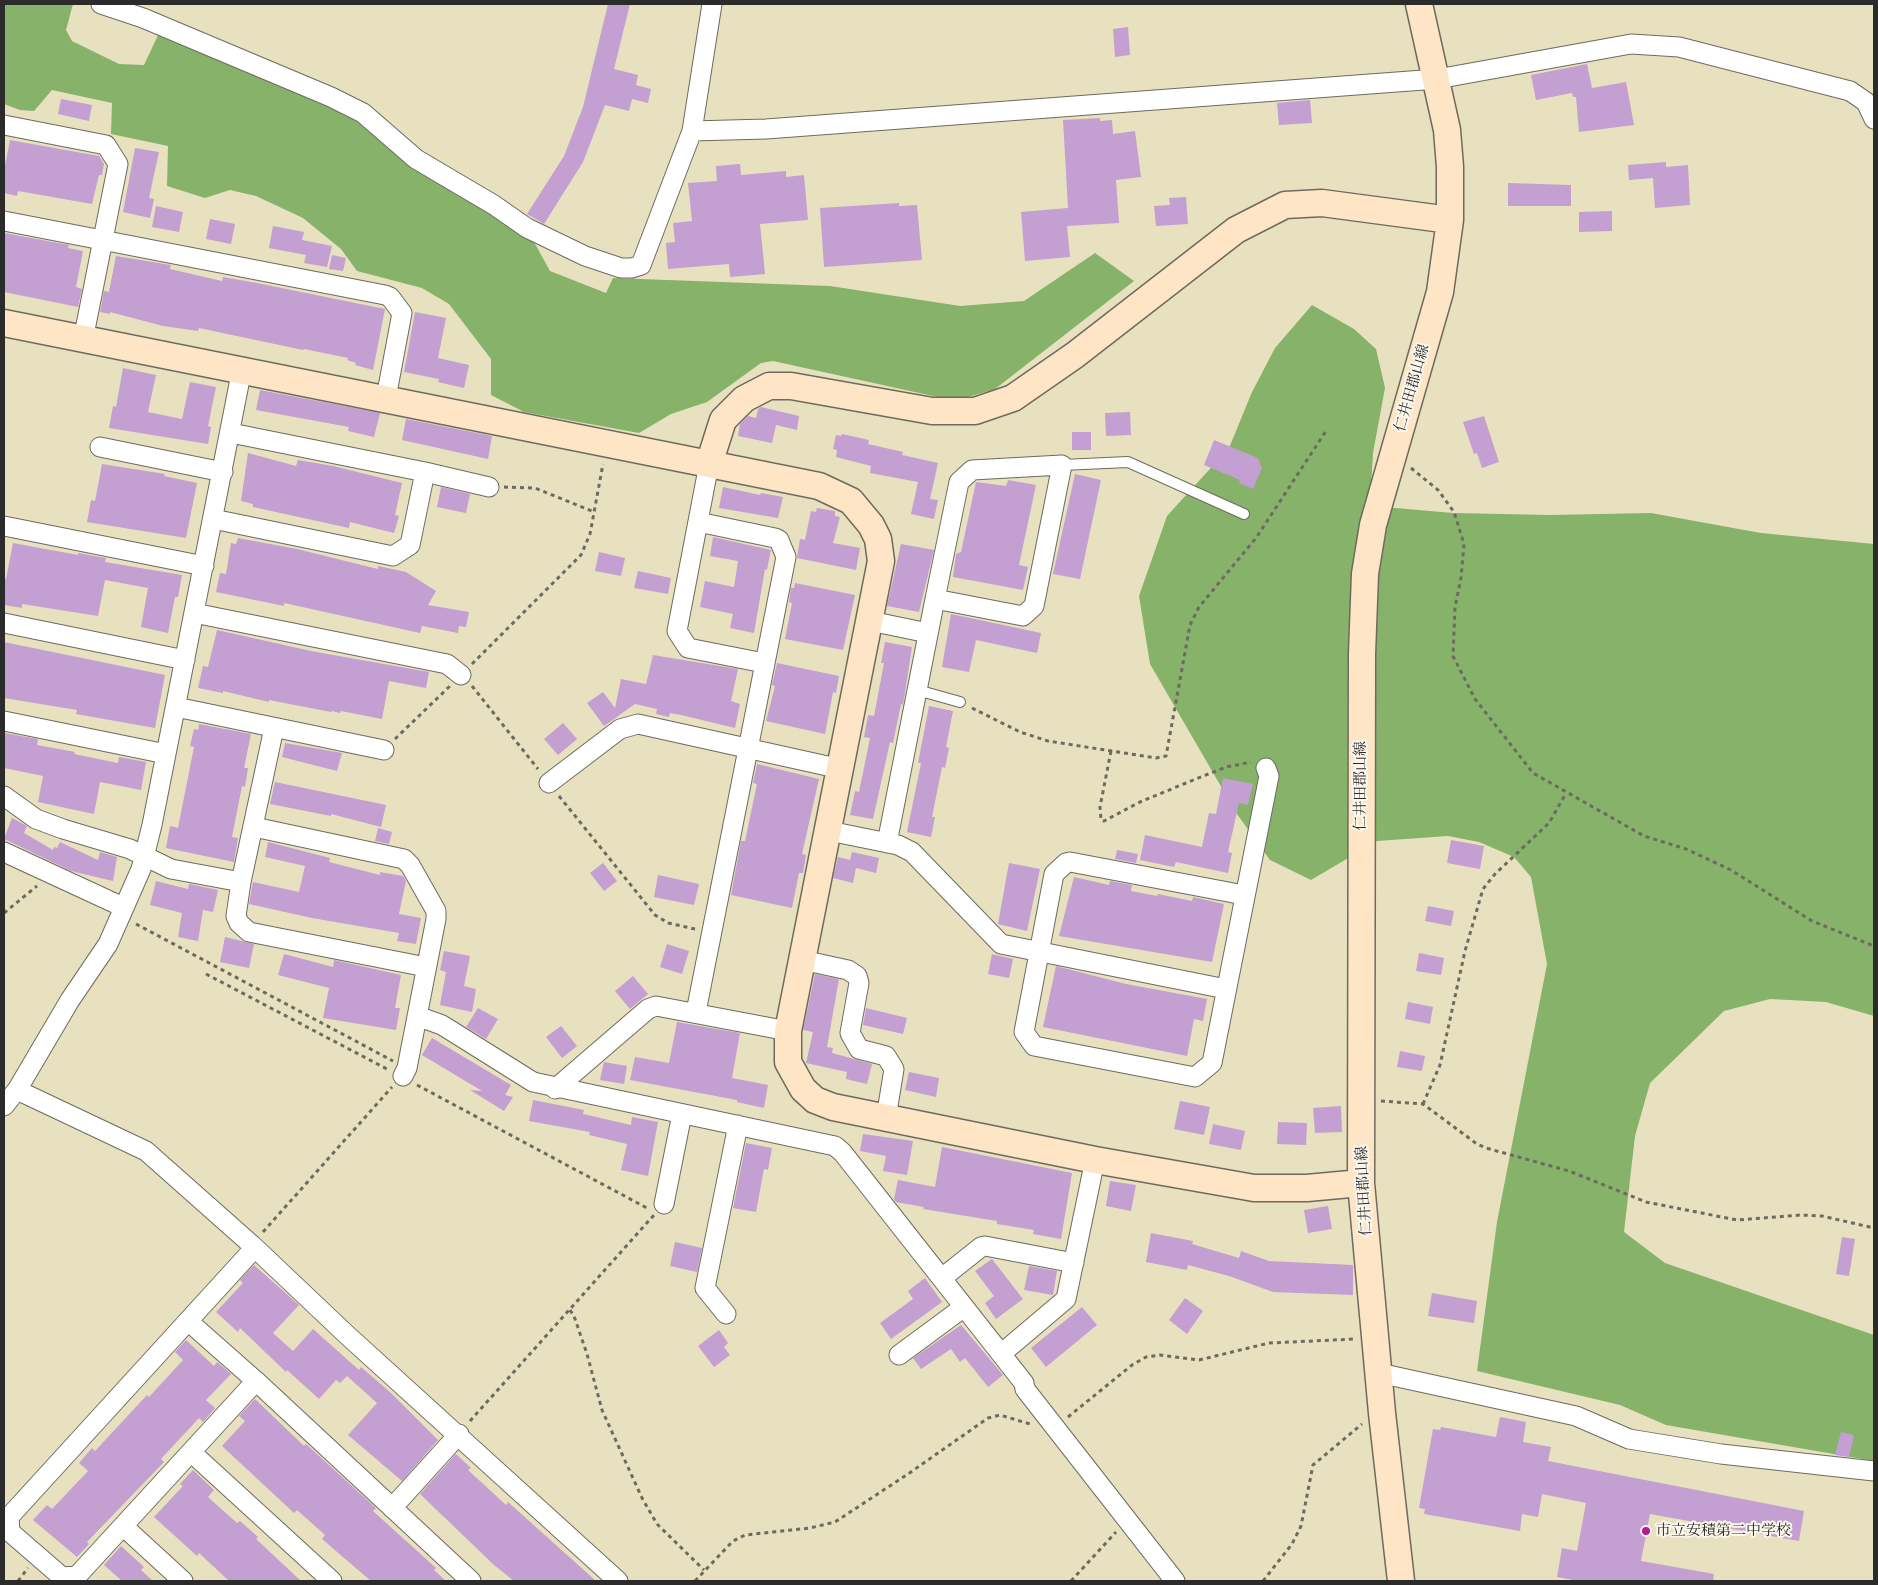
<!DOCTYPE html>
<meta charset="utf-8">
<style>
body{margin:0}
#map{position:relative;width:1878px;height:1585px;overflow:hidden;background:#e8e1bf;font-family:"Libre Caslon Text",serif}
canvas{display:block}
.frame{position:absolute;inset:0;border:5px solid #2b2b2b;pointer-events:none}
</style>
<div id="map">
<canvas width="1878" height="1585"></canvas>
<div class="frame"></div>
</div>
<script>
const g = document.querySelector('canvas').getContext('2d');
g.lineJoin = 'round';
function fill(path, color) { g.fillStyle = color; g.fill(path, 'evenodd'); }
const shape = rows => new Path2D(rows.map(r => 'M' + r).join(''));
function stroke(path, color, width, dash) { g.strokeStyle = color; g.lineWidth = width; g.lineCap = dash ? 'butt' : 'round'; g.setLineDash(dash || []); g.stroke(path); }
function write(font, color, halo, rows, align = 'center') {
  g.font = font + ' "Libre Caslon Text","Noto Serif JP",serif'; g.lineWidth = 4; g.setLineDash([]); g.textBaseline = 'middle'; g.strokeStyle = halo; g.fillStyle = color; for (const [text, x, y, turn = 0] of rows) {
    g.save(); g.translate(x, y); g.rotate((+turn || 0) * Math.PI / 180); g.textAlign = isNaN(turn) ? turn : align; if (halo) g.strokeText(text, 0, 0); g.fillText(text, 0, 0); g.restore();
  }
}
const forest = shape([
 [4,4,73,4,66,30,72,41,119,64,144,65,159,33,338,107,404,158,534,242,550,271,606,293,613,278,830,286,960,306,1024,301,1095,253,1134,281,995,389,968,397,942,398,773,361,761,363,707,402,671,414,639,433,524,412,491,395,491,359,449,304,422,288,357,271,341,249,303,218,256,196,230,190,205,198,167,186,168,146,111,134,112,103,52,90,34,111,20,110,4,104],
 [1312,305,1354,329,1376,349,1385,388,1373,453,1371,486,1384,507,1453,513,1550,515,1651,513,1761,533,1874,544,1874,1016,1826,1002,1770,999,1724,1011,1650,1083,1635,1136,1624,1232,1665,1263,1874,1335,1874,1461,1666,1425,1620,1405,1477,1371,1497,1222,1547,964,1531,877,1514,857,1479,842,1448,836,1377,841,1311,880,1270,860,1237,814,1150,664,1139,596,1167,516,1229,448,1252,392,1275,348]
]);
const building = shape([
 [608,4,630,4,614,69,638,75,636,85,651,89,648,103,632,99,629,111,605,105,583,162,544,224,527,214,564,156,583,107],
 [1128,27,1130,55,1115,57,1113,29],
 [1587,64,1592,88,1626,82,1634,125,1579,132,1576,97,1573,97,1572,93,1536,100,1531,75],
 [61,99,92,105,89,121,58,114],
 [1310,100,1312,123,1279,125,1277,103],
 [1100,118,1100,121,1112,120,1113,134,1135,131,1141,177,1116,180,1119,223,1067,226,1070,257,1025,261,1021,212,1068,208,1063,120],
 [10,140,99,156,104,164,102,175,99,175,92,204,18,191,17,196,4,193,4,170],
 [135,148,159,152,149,198,154,199,150,218,123,212],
 [1666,162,1666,167,1688,165,1690,205,1655,208,1653,178,1629,180,1628,165],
 [740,164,741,175,786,171,786,177,804,175,808,220,760,224,765,274,730,277,729,264,668,269,666,243,675,242,673,223,692,221,688,183,717,181,716,166],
 [1508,183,1571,185,1571,206,1508,206],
 [1186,197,1188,224,1156,226,1154,206,1170,205,1169,198],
 [899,203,899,206,917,205,922,260,824,267,820,208],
 [156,206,183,212,179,232,152,227],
 [1612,211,1612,231,1579,232,1579,212],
 [210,219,235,224,231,244,206,239],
 [273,226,304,232,302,240,332,246,327,267,304,263,306,255,269,248],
 [4,233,69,245,68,248,83,251,76,287,82,289,78,307,4,292],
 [332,255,346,258,343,271,329,269],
 [116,256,171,265,170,269,222,281,223,277,257,283,385,309,373,370,355,365,356,363,347,360,348,358,304,349,303,350,199,328,198,331,163,326,110,312,110,314,100,312,104,291,109,292],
 [415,312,446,318,438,358,469,365,464,388,438,382,439,379,404,372],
 [123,368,156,375,148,412,182,419,190,382,216,387,208,426,211,427,208,444,109,428,113,406,116,407],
 [260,390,380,413,374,437,348,431,349,427,256,410],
 [761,407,799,416,797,430,776,425,772,443,738,436,740,424,748,416,756,418,758,409],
 [1130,412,1131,435,1106,436,1105,413],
 [1484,416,1499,462,1482,468,1477,453,1474,454,1463,422],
 [406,419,492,436,488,459,402,440],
 [1072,432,1091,432,1091,450,1072,450],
 [842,434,869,440,868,444,903,452,902,455,938,463,930,499,938,500,934,519,911,514,918,482,870,473,871,466,836,457,837,450,833,449,836,435,841,436],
 [1214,440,1258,458,1262,468,1253,489,1239,483,1240,480,1204,465],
 [248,453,296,466,298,460,333,466,402,483,395,515,399,516,394,533,350,522,349,528,253,507,253,504,241,501],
 [102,464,165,474,164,476,197,483,186,538,87,522,91,500,95,501],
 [1075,474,1101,480,1080,579,1053,574],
 [1008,480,1036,485,1019,565,1028,567,1023,590,953,577,956,554,961,552,976,482,1006,486],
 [441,487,470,494,466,513,437,507],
 [723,487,760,495,761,493,783,497,778,518,719,508],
 [817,508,835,511,835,516,840,517,833,543,860,548,856,570,797,558,800,539,805,540,811,511,816,512],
 [713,537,771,550,767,570,765,569,754,633,730,628,733,614,700,607,705,581,734,587,738,561,710,556],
 [238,538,297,549,378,569,378,566,406,572,436,591,428,605,469,612,466,627,459,626,458,633,422,626,420,633,284,603,284,606,216,592,220,573,226,574,231,543,236,544],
 [13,543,78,555,78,553,106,558,105,562,182,575,178,597,175,597,168,633,141,627,148,588,105,580,98,616,22,604,22,608,4,605,4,579,6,579],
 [901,544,934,550,919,612,887,606],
 [599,552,625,558,621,576,595,571],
 [638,571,671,578,668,594,634,588],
 [795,583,855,595,843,650,785,639,792,603,789,602,791,588,794,588],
 [951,614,1041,633,1037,653,976,640,969,672,942,667],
 [217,630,311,651,429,672,426,688,389,681,382,719,341,711,340,713,332,711,331,712,269,700,269,702,223,691,223,693,198,688,203,666,208,667],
 [4,642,165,675,155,728,76,714,77,710,4,698],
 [885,642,912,647,903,705,901,704,893,743,890,742,873,819,850,815,855,791,859,792,870,738,864,737,868,715,874,716,884,663,881,663],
 [653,655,738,669,731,701,740,704,735,728,681,715,670,713,669,717,656,714,657,709,635,704,604,726,587,703,603,692,615,708,621,679,646,684],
 [777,663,839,676,836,693,833,692,825,734,766,721,775,686,772,685],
 [929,706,953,711,946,747,949,748,945,768,942,767,932,817,935,817,931,837,907,832,921,763,918,763],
 [563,723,577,739,558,755,544,739],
 [199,724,251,734,244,768,248,768,245,787,242,786,232,837,238,838,234,862,166,848,170,826,178,828,194,747,190,746,194,729,198,730],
 [4,733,38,739,37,745,75,752,74,754,118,763,119,757,146,762,141,790,100,782,94,814,38,802,43,776,4,768],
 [285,743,342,753,337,771,282,757],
 [757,764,819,779,802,854,806,855,803,873,799,873,792,908,731,895,741,841,745,841,757,784,753,783],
 [1223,778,1253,784,1248,805,1239,803,1228,852,1232,853,1228,873,1176,862,1174,867,1140,860,1145,835,1202,847,1209,813,1216,814],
 [275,782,386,805,381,827,331,814,331,816,270,804],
 [12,818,27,826,24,833,53,850,54,847,57,848,60,842,98,860,100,852,117,857,113,881,71,871,4,839],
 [378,828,392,832,389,844,375,841],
 [1451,840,1484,846,1480,869,1447,863],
 [268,842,330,858,329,862,380,875,380,872,403,876,406,881,399,914,421,918,416,944,397,941,399,933,312,918,249,904,253,882,299,892,305,866,265,857],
 [1117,850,1138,854,1136,863,1115,859],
 [852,852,879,858,876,873,856,868,853,883,833,878,838,857,850,860],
 [603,863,617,881,604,891,590,873],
 [1009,863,1040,869,1027,931,998,924],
 [658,875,699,884,694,905,654,897],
 [1074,877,1109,885,1110,881,1132,885,1131,891,1157,896,1158,894,1192,901,1193,897,1224,904,1212,962,1059,936],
 [156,881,188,889,189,884,218,890,213,912,203,910,198,941,178,937,182,913,150,905],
 [1428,906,1454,911,1451,926,1425,921],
 [225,937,254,944,249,968,220,962],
 [667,944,689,951,682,974,660,967],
 [444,951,470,956,464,986,476,989,472,1012,440,1005,446,972,440,970],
 [1419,953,1444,958,1441,975,1416,971],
 [284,954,333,967,334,960,401,975,395,1008,400,1008,396,1030,323,1018,329,988,278,975],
 [992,954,1013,959,1009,978,988,974],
 [1056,966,1126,984,1207,999,1203,1021,1194,1019,1187,1056,1043,1027],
 [815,974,839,979,827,1047,833,1048,832,1053,872,1064,867,1084,846,1079,847,1072,806,1063,813,1032,803,1030],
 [633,976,648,994,630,1009,615,991],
 [1408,1002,1433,1007,1430,1024,1405,1019],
 [478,1008,498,1019,486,1039,466,1027],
 [866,1008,907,1018,903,1034,863,1025],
 [677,1022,740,1033,732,1078,768,1085,764,1108,737,1102,737,1100,630,1080,635,1057,669,1063],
 [561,1026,577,1046,562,1058,546,1037],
 [432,1038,511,1085,505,1095,513,1097,504,1111,470,1090,482,1091,422,1055],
 [1400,1051,1425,1056,1422,1071,1397,1067],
 [604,1062,627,1066,624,1084,600,1080],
 [909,1072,939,1078,936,1097,905,1090],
 [533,1100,584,1110,583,1114,631,1125,632,1117,658,1122,648,1176,621,1170,627,1144,589,1135,590,1132,529,1121],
 [1180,1101,1210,1107,1204,1135,1174,1129],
 [1341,1106,1342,1132,1315,1133,1313,1108],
 [1278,1122,1307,1123,1306,1145,1277,1144],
 [1213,1124,1245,1131,1241,1150,1209,1144],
 [863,1134,913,1141,907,1175,883,1171,886,1156,860,1151],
 [746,1143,772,1148,768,1170,764,1169,756,1212,733,1208],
 [942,1147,1072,1173,1061,1239,1033,1234,1034,1230,997,1224,997,1221,923,1209,924,1207,896,1202,894,1199,898,1180,935,1187],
 [1110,1181,1136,1185,1131,1211,1106,1206],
 [1328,1206,1332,1229,1308,1233,1304,1210],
 [1151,1233,1193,1241,1192,1244,1239,1258,1241,1251,1269,1261,1353,1265,1353,1295,1273,1292,1229,1276,1188,1265,1187,1270,1146,1262],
 [1842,1237,1855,1239,1849,1276,1836,1274],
 [675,1242,702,1248,697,1272,670,1266],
 [992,1259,1023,1299,996,1319,985,1303,994,1296,975,1271],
 [254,1265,299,1305,273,1333,293,1351,313,1329,359,1370,361,1367,391,1393,438,1440,402,1481,348,1435,377,1403,347,1376,340,1383,336,1380,319,1399,287,1370,286,1372,240,1328,238,1332,216,1312,243,1283,240,1280],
 [1029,1266,1057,1271,1053,1295,1024,1290],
 [925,1278,942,1302,891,1339,880,1323,913,1299,908,1291],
 [1432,1293,1477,1301,1474,1323,1428,1316],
 [1185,1298,1203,1311,1187,1334,1169,1320],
 [1082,1307,1097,1325,1046,1367,1031,1348],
 [961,1325,1003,1375,988,1387,965,1358,960,1362,951,1349,921,1369,913,1358],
 [719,1330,728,1343,724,1347,730,1355,714,1367,698,1346],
 [186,1340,214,1366,217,1362,231,1374,206,1400,215,1408,203,1422,199,1418,161,1459,164,1462,87,1542,89,1544,77,1557,33,1520,47,1505,52,1509,88,1471,79,1463,92,1448,95,1451,147,1395,149,1397,183,1360,175,1352],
 [255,1399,304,1446,306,1444,376,1508,373,1511,436,1568,434,1570,446,1581,371,1581,322,1539,325,1535,297,1510,294,1513,222,1446,245,1421,239,1416],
 [1500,1417,1526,1422,1523,1442,1551,1447,1548,1461,1804,1511,1799,1541,1650,1514,1641,1561,1714,1574,1713,1581,1578,1581,1557,1577,1562,1548,1577,1551,1586,1503,1542,1494,1538,1517,1522,1514,1520,1531,1424,1514,1425,1509,1419,1508,1433,1429,1440,1430,1441,1427,1496,1437],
 [1841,1432,1854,1435,1849,1457,1835,1455],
 [456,1454,471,1468,468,1470,506,1505,508,1502,596,1581,514,1581,494,1565,420,1494],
 [193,1470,214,1490,208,1497,237,1523,240,1521,258,1537,256,1539,301,1581,229,1581,199,1553,197,1556,154,1517,183,1486,180,1484],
 [121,1546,144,1567,141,1570,153,1581,122,1581,104,1565]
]);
const path = shape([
 [1411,468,1438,490,1454,512,1464,544,1461,578,1455,607,1453,656,1475,699,1533,773,1644,836,1686,849,1731,870,1812,921,1874,946],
 [504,487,535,488,594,512],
 [472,664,581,555,590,534,603,464],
 [472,686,538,769],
 [972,708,1020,732,1048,741,1156,758,1166,756,1190,625,1199,607,1256,538,1326,431],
 [395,739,450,686],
 [1111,751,1100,807,1101,820,1104,821,1140,802,1186,783,1226,767,1251,762],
 [559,796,655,915,668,923,695,929],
 [4,913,37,886],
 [136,924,393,1061],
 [206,974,387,1069],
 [417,1085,647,1208],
 [1381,1101,1423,1104,1477,1144,1486,1148,1569,1171,1646,1202,1737,1220,1801,1215,1822,1216,1874,1228],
 [1423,1104,1440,1065,1465,951,1483,889,1495,874,1549,823,1566,793],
 [263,1232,392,1087],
 [570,1310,574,1316,587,1354,602,1410,642,1498,657,1524,704,1570],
 [1068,1417,1132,1365,1146,1357,1160,1355,1199,1360,1269,1343,1355,1339],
 [470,1421,654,1215],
 [18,1581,28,1568],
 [695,1581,733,1541,745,1535,810,1528,835,1522,908,1474,988,1418,1000,1415,1030,1424],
 [1071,1581,1116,1532],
 [1263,1581,1292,1544,1301,1526,1313,1465,1362,1424]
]);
const lane = shape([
 [1062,465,1128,462,1244,514],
 [917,690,960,702]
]);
const street = shape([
 [101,4,143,18,331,97,363,113,416,159,494,205,527,228,585,256,621,268,632,268,641,265,692,131,712,4],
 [4,125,106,145,118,164,83,340],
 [692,131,766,129,1437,79,1631,44,1679,47,1850,91,1866,102,1874,119],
 [4,221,385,295,390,297,402,313,386,398],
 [231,433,425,472,489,487],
 [100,447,223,472],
 [709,464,677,631,688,648,764,663],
 [213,519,393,556,410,545,425,472],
 [4,526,204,566],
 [194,613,447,664,461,675],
 [870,621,928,633],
 [4,623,185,660],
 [176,707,384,750],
 [4,721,166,754],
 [274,728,241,882,236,916,239,923,249,932,259,934,426,967],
 [549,783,620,729,638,724,841,769],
 [4,796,36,819,63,829,130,849,171,869,241,882],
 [254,827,404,859,410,865,436,911,436,919,407,1068,403,1076],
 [829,831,898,845,912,852,1001,944,1226,989],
 [887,843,935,599,1023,616,1034,606,1062,465,972,470,959,482,935,599],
 [4,852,123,907],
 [1244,895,1070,862,1066,863,1054,874,1024,1032,1034,1046,1195,1077,1212,1063,1269,776,1266,768],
 [802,960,848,970,857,976,859,983,850,1033,859,1049,886,1056,894,1069,886,1118],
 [696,1012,786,557,779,540,775,538,698,522],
 [417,1016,442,1025,533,1082,835,1146,843,1153,1024,1383,1025,1389,1175,1581],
 [555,1089,648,1009,656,1006,788,1031],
 [17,1090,146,1151,252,1245],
 [4,1106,17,1090,70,1000,108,944,141,869,152,825,242,369],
 [664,1204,682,1114],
 [942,1278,981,1247,985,1246,1074,1263],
 [726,1314,705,1288,738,1125],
 [188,1321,256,1381,471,1581],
 [1001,1354,1066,1299,1095,1160],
 [899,1355,964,1307],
 [1379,1373,1576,1416,1629,1439,1721,1454,1874,1471],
 [256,1381,77,1576,62,1577,10,1532,9,1517,250,1253,252,1245,347,1335,618,1581],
 [191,1452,332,1581],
 [392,1508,459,1434],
 [123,1526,183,1581]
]);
const secondary = shape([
 [4,323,819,486,851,501,871,525,878,539,881,561,788,1031,788,1062,803,1089,815,1100,833,1107,1095,1160,1254,1188,1307,1188,1361,1183],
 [709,464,723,420,744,399,769,386,791,386,932,411,975,411,1013,398,1075,355,1236,230,1285,205,1322,203,1450,220],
 [1401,1581,1382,1413,1361,1183,1362,654,1365,574,1373,525,1440,292,1450,220,1450,167,1447,130,1419,4]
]);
const markers = [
 [1646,1531,5,"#b5179e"]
];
const streetNames = [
 ["仁井田郡山線",1412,388,-74],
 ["仁井田郡山線",1361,786,-90],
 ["仁井田郡山線",1364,1191,-93]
];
const poiNames = [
 ["市立安積第二中学校",1656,1531]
];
fill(forest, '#86b26a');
fill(building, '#c39fd2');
stroke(lane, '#6d6b5f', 12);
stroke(street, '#6d6b5f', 21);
stroke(secondary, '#6d6b5f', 29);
stroke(path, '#6d6b5f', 3, [4, 4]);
stroke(lane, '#fff', 10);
stroke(street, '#fff', 19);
stroke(secondary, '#fde5c5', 26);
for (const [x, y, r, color] of markers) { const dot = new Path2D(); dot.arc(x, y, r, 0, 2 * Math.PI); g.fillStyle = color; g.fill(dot); stroke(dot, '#fbf7ec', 2); }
write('15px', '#2b2b2b', '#fbf7ec', streetNames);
write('15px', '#2b2b2b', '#fbf7ec', poiNames, 'left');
</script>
